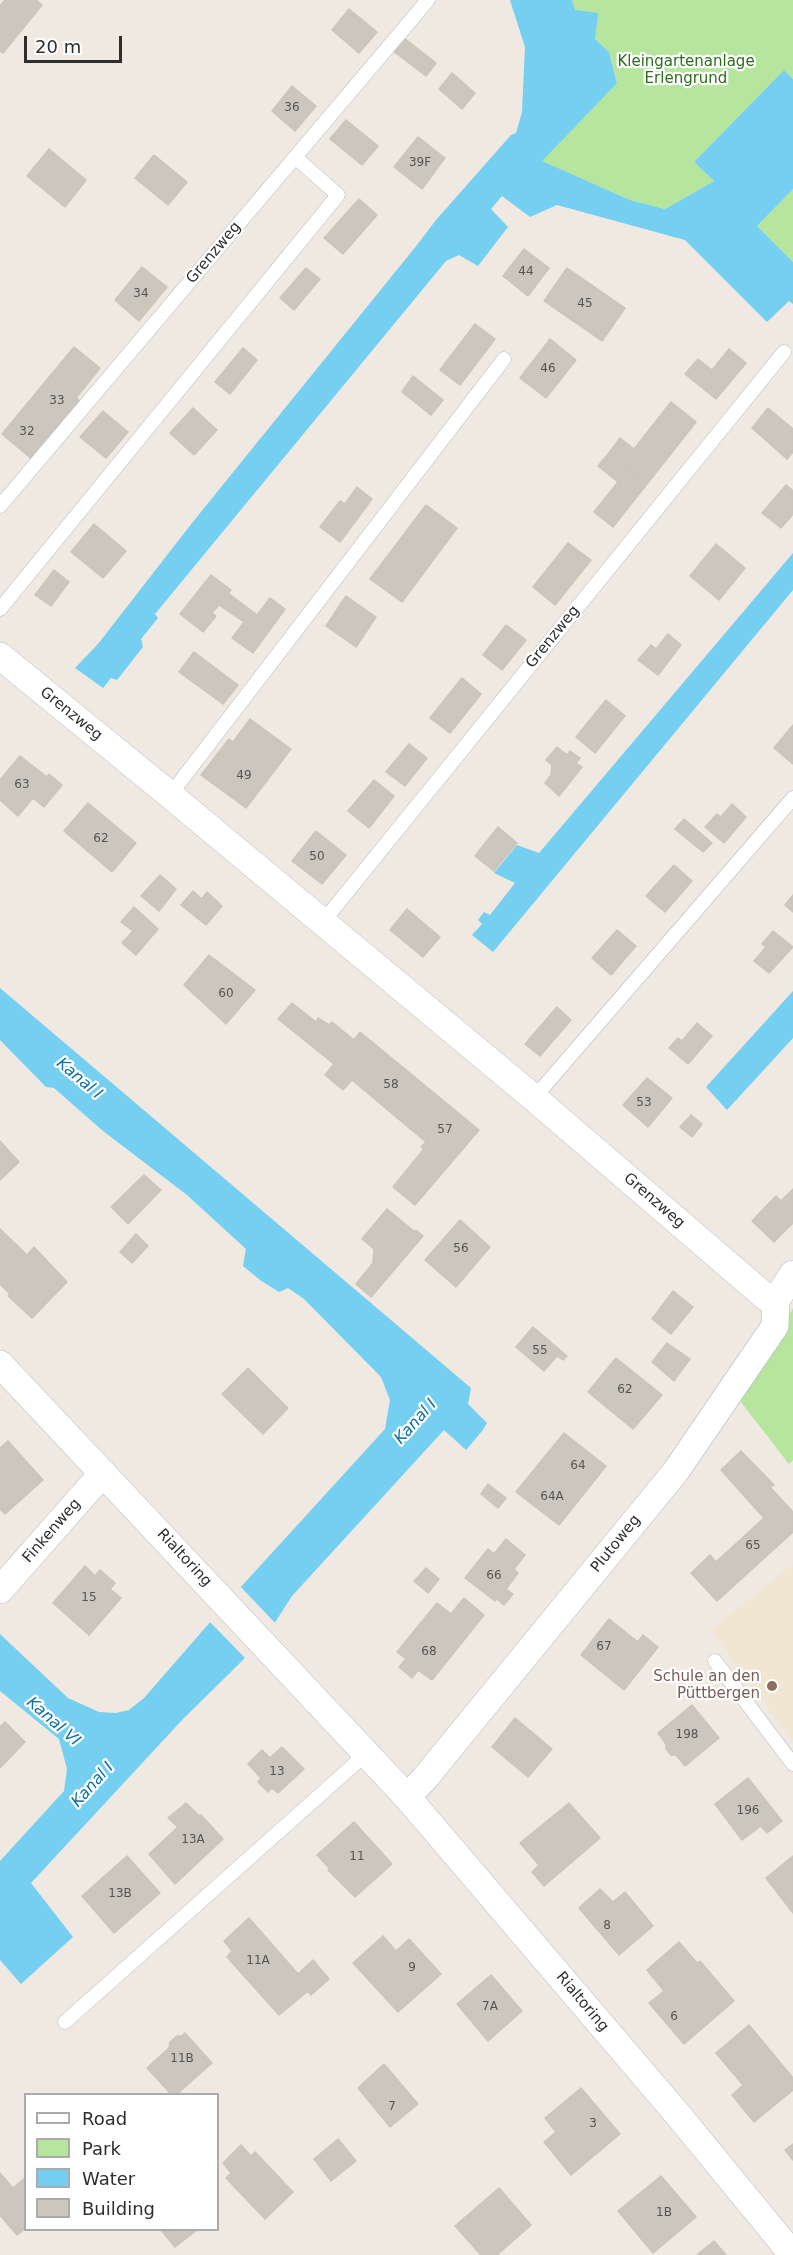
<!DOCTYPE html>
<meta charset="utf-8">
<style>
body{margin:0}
#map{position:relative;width:793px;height:2255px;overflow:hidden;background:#efe9e1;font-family:"DejaVu Sans",sans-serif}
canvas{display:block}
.legend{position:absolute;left:24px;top:2093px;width:195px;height:138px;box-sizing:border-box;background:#fff;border:2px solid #ababab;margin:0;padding:8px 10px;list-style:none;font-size:18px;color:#2e2e2e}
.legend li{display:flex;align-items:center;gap:12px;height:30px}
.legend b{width:30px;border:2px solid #ababab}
.scale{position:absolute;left:24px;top:36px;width:98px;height:27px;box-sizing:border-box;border:3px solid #2e2e2e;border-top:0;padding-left:8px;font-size:18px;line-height:21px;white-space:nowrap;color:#2e2e2e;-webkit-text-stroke:4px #fff;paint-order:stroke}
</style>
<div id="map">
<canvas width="793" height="2255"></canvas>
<ul class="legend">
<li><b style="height:8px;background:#fff"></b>Road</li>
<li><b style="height:16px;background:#b6e59e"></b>Park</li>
<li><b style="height:16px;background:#75cff0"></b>Water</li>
<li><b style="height:16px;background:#cbc7bf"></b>Building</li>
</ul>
<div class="scale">20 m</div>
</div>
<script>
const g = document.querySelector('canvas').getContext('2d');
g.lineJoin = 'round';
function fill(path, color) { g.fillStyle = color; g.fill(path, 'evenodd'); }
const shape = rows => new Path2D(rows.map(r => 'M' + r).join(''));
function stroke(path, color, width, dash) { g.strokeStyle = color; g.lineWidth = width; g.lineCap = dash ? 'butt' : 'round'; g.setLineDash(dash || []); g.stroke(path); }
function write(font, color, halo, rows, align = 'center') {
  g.font = font + ' "DejaVu Sans",sans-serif'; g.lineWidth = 4.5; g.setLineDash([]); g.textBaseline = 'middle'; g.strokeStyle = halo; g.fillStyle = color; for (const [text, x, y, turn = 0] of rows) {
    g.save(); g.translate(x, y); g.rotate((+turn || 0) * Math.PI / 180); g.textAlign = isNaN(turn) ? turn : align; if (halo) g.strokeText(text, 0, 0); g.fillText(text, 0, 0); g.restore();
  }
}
const education = shape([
 [793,1564,793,1742,711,1630]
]);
const green = shape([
 [572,0,793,0,793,79,784,70,694,162,714,181,665,209,630,200,541,161,617,82,609,52,595,39,574,10],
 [793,189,793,262,757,226],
 [793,1308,793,1460,789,1464,737,1397,784,1325]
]);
const water = shape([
 [510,0,572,0,575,10,598,13,595,39,609,52,617,83,542,161,630,200,665,209,714,181,694,162,784,70,793,79,793,189,757,226,793,262,793,304,789,301,767,322,685,240,557,205,530,217,502,196,491,209,508,227,478,266,459,255,446,261,155,614,158,618,141,639,143,647,117,680,111,678,103,688,75,668,98,644,192,523,417,245,436,220,511,135,516,133,522,112,525,47],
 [793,553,793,590,493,952,472,935,482,924,478,920,484,912,490,915,515,883,494,873,517,845,539,853],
 [0,988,471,1388,468,1404,487,1423,482,1431,466,1450,444,1430,292,1596,274,1624,242,1661,183,1719,31,1883,73,1937,21,1984,0,1960,0,1861,64,1791,67,1769,59,1739,0,1691,0,1634,68,1698,99,1712,116,1713,129,1710,144,1698,239,1589,385,1429,390,1400,381,1377,304,1299,288,1288,279,1292,260,1280,243,1266,246,1249,187,1195,103,1131,54,1088,46,1087,0,1040],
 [793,991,793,1038,727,1110,706,1087]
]);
const pier = shape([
 [239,1585,277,1625,247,1660,208,1620]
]);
const building = shape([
 [5,0,36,0,42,5,3,53,0,51,0,6,5,0],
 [349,9,377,32,359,53,332,30,349,9],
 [404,38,436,63,426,76,393,51,404,38],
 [452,73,475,93,462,109,439,89,452,73],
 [292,86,316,106,295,131,272,111,292,86],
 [346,120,378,146,362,165,330,139,346,120],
 [418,137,445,158,422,189,394,167,418,137],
 [49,149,86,180,65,207,27,176,49,149],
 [154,155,187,182,168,205,135,178,154,155],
 [359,199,377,215,343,254,324,238,359,199],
 [524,249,549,268,528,296,503,276,524,249],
 [142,267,167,287,139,321,115,300,142,267],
 [306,268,320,279,294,310,280,298,306,268],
 [567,268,625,308,602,341,544,301,567,268],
 [475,324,495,339,460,385,440,370,475,324],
 [550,339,576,360,546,398,520,378,550,339],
 [74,347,100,368,76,398,50,376,74,347],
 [243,348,257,360,230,394,215,382,243,348],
 [729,349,746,363,716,399,685,374,698,359,712,370,729,349],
 [50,376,81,402,33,460,2,434,50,376],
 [413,376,443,400,431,415,402,392,413,376],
 [671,402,696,422,647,484,608,454,620,438,634,449,671,402],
 [193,408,217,430,194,455,170,433,193,408],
 [768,408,793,429,793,452,787,459,752,428,768,408],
 [103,411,128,432,106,458,80,437,103,411],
 [608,454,647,484,613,527,594,512,618,482,598,466,608,454],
 [786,485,793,491,793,514,781,528,762,513,786,485],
 [357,487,372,499,340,542,320,527,340,501,345,504,357,487],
 [426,505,457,528,402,602,370,579,426,505],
 [94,524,126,551,103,578,71,552,94,524],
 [568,543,591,560,555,605,533,587,568,543],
 [716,544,745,568,719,600,690,576,716,544],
 [54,570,69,582,51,606,35,595,54,570],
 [211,575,231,590,228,593,257,615,270,598,285,609,253,653,232,638,244,622,219,605,212,613,216,616,203,632,180,614,211,575],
 [346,596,376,617,356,647,326,626,346,596],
 [506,625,526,640,502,670,483,655,506,625],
 [668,634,681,645,658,675,638,660,651,645,656,649,668,634],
 [194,652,238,685,223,704,179,672,194,652],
 [462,678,481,694,450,733,430,718,462,678],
 [606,700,625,716,595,753,576,737,606,700],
 [250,719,291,749,246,808,201,775,229,739,233,742,250,719],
 [793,725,793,764,774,748,793,725],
 [409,744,427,758,405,786,386,772,409,744],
 [557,747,567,755,570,751,580,758,576,763,582,767,559,796,545,783,551,775,552,765,546,760,557,747],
 [20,756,47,777,49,774,62,785,44,807,33,798,18,816,0,800,0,780,20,756],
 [374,780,394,796,369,828,348,811,374,780],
 [88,803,136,843,112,872,64,831,88,803],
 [732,804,746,817,724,843,705,827,717,814,721,817,732,804],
 [684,819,712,843,703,852,675,829,684,819],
 [498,827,517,843,494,871,475,856,498,827],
 [316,831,346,855,322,884,292,861,316,831],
 [674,865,692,881,665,912,646,896,674,865],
 [160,875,176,889,159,911,141,896,160,875],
 [193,891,202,899,207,892,222,906,206,925,181,905,193,891],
 [793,895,793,912,785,905,793,895],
 [134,907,158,929,136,955,122,943,133,931,121,922,134,907],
 [407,909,440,937,423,957,390,930,407,909],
 [617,930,636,946,611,975,592,958,617,930],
 [773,931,793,947,769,973,754,961,766,947,762,944,773,931],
 [209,955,255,990,226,1024,184,985,209,955],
 [292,1003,316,1022,318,1018,329,1025,332,1022,354,1040,360,1032,479,1130,415,1205,393,1187,424,1149,421,1147,426,1142,352,1080,343,1090,325,1075,334,1064,278,1019,292,1003],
 [557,1007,571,1020,540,1056,525,1044,557,1007],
 [697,1023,712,1036,688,1064,669,1048,678,1038,682,1041,697,1023],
 [647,1078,672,1098,648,1127,623,1105,647,1078],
 [691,1115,702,1124,692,1137,680,1127,691,1115],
 [0,1141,19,1162,0,1180,0,1141],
 [144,1175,161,1190,128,1224,111,1207,144,1175],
 [793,1189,793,1223,774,1242,752,1221,776,1196,781,1201,793,1189],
 [387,1209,415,1232,416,1230,423,1236,371,1297,356,1284,373,1263,374,1249,362,1239,387,1209],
 [460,1220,490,1247,456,1287,425,1260,460,1220],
 [0,1229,27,1255,34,1247,67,1282,32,1318,8,1296,10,1294,0,1284,0,1229],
 [136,1234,148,1246,132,1263,120,1252,136,1234],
 [673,1291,693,1307,671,1334,652,1319,673,1291],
 [533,1327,567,1356,563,1360,557,1356,544,1371,516,1347,533,1327],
 [667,1343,690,1359,674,1381,652,1362,667,1343],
 [616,1358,662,1395,633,1429,588,1392,616,1358],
 [248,1368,288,1408,263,1434,222,1394,248,1368],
 [564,1433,606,1466,559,1525,516,1492,564,1433],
 [8,1441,43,1480,5,1514,0,1509,0,1448,8,1441],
 [741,1451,774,1485,770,1487,793,1512,793,1532,717,1601,691,1573,710,1555,716,1562,764,1518,721,1470,741,1451],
 [488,1484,506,1498,498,1508,481,1494,488,1484],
 [506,1539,525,1555,514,1569,518,1573,506,1589,513,1594,504,1605,497,1599,495,1601,465,1578,488,1549,494,1554,506,1539],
 [85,1566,95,1576,100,1570,115,1583,110,1589,121,1598,89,1635,53,1603,85,1566],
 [426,1568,439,1579,428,1593,414,1581,426,1568],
 [464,1598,484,1615,432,1680,418,1670,412,1678,399,1667,406,1659,397,1652,437,1603,451,1614,464,1598],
 [609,1619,638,1642,643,1635,658,1647,624,1690,581,1655,609,1619],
 [692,1705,719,1738,685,1766,676,1755,671,1755,666,1749,666,1744,658,1733,692,1705],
 [515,1718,552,1749,528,1777,492,1747,515,1718],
 [5,1722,25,1742,0,1768,0,1727,5,1722],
 [282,1747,304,1769,278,1793,272,1788,268,1792,258,1782,261,1778,248,1764,262,1750,270,1758,282,1747],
 [748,1778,782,1821,767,1833,761,1826,742,1840,715,1804,748,1778],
 [186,1803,199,1816,201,1815,223,1839,175,1884,149,1854,178,1827,168,1818,186,1803],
 [569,1803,600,1838,544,1886,532,1872,539,1865,520,1843,569,1803],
 [354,1822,392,1864,355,1897,328,1870,330,1869,317,1855,354,1822],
 [127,1856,160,1893,114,1933,82,1896,127,1856],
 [793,1856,793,1913,766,1878,793,1856],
 [600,1889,613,1902,625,1892,653,1926,619,1955,579,1908,600,1889],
 [249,1918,298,1974,313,1960,329,1979,311,1995,308,1991,279,2015,227,1957,232,1951,224,1941,249,1918],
 [383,1936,396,1951,409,1939,441,1974,398,2012,353,1963,383,1936],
 [679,1942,697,1963,700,1961,734,2001,684,2044,649,2003,664,1991,647,1970,679,1942],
 [491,1975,522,2011,488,2041,457,2004,491,1975],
 [749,2025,793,2078,793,2090,754,2122,732,2095,743,2085,716,2053,749,2025],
 [185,2033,212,2063,177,2094,171,2094,147,2068,169,2048,170,2042,177,2036,182,2036,185,2033],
 [384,2064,418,2104,390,2127,358,2088,384,2064],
 [581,2088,620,2134,571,2175,544,2142,556,2132,545,2118,581,2088],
 [338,2139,356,2161,331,2181,314,2159,338,2139],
 [793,2144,793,2160,785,2150,793,2144],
 [241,2145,251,2156,255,2152,293,2192,265,2219,226,2178,231,2173,223,2163,241,2145],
 [0,2173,13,2188,26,2177,26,2228,17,2235,0,2215,0,2173],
 [661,2176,696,2217,653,2253,618,2211,661,2176],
 [499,2188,531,2225,497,2255,481,2255,455,2226,499,2188],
 [161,2230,197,2230,175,2247,161,2230],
 [714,2241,726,2255,697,2255,714,2241]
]);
const service = shape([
 [0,506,428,0],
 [0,609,338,195,295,157],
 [170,795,504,359],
 [322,923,784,352],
 [534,1098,793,798],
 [715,1661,793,1764],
 [65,2022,366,1754]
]);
const minor = shape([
 [0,656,170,795,534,1098,767,1298,776,1300],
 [0,1364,407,1797,679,2116,793,2255],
 [0,1590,103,1473],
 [407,1797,425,1778,676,1471,775,1326,776,1300,793,1274]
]);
const markers = [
 [772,1686,6,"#8d6e63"]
];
const numberNames = [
 ["36",292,108],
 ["39F",420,163],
 ["44",526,272],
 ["34",141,294],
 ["45",585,304],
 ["46",548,369],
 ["33",57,401],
 ["32",27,432],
 ["49",244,776],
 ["63",22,785],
 ["62",101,839],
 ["50",317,857],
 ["60",226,994],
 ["58",391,1085],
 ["53",644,1103],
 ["57",445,1130],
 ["56",461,1249],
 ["55",540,1351],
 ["62",625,1390],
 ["64",578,1466],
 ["64A",552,1497],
 ["65",753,1546],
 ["66",494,1576],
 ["15",89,1598],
 ["67",604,1647],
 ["68",429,1652],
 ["198",687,1735],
 ["13",277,1772],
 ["196",748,1811],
 ["13A",193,1840],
 ["11",357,1857],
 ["13B",120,1894],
 ["8",607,1926],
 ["11A",258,1961],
 ["9",412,1968],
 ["7A",490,2007],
 ["6",674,2017],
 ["11B",182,2059],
 ["7",392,2107],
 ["3",593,2124],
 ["1B",664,2213]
];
const parkNames = [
 ["Kleingartenanlage",686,62],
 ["Erlengrund",686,79]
];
const streetNames = [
 ["Grenzweg",214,253,-50],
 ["Grenzweg",553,637,-51],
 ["Grenzweg",71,714,39],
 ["Grenzweg",654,1201,41],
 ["Finkenweg",52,1531,-49],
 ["Plutoweg",616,1544,-51],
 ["Rialtoring",184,1558,47],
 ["Rialtoring",582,2002,50]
];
const educationNames = [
 ["Schule an den",760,1677],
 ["Püttbergen",760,1694]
];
const waterNames = [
 ["Kanal I",79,1079,40],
 ["Kanal I",416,1422,-48],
 ["Kanal VI",53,1722,41],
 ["Kanal I",93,1785,-48]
];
fill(education, '#f0e6d1');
fill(green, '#b6e59e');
fill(water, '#75cff0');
fill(pier, '#efe9e1');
fill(building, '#cbc7bf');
stroke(building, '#cbc5ba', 1.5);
stroke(service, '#b4b7c1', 15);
stroke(minor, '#b4b7c1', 28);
stroke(service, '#fff', 14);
stroke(minor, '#fff', 27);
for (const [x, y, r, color] of markers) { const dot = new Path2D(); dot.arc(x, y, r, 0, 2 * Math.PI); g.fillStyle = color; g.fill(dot); stroke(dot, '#fff', 2); }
write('12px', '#555452', null, numberNames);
write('15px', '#2c6e1b', '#fff', parkNames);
write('15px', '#2e2e2e', '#fff', streetNames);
write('15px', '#785e54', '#fff', educationNames, 'right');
write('italic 16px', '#0d6fa3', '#fff', waterNames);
</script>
